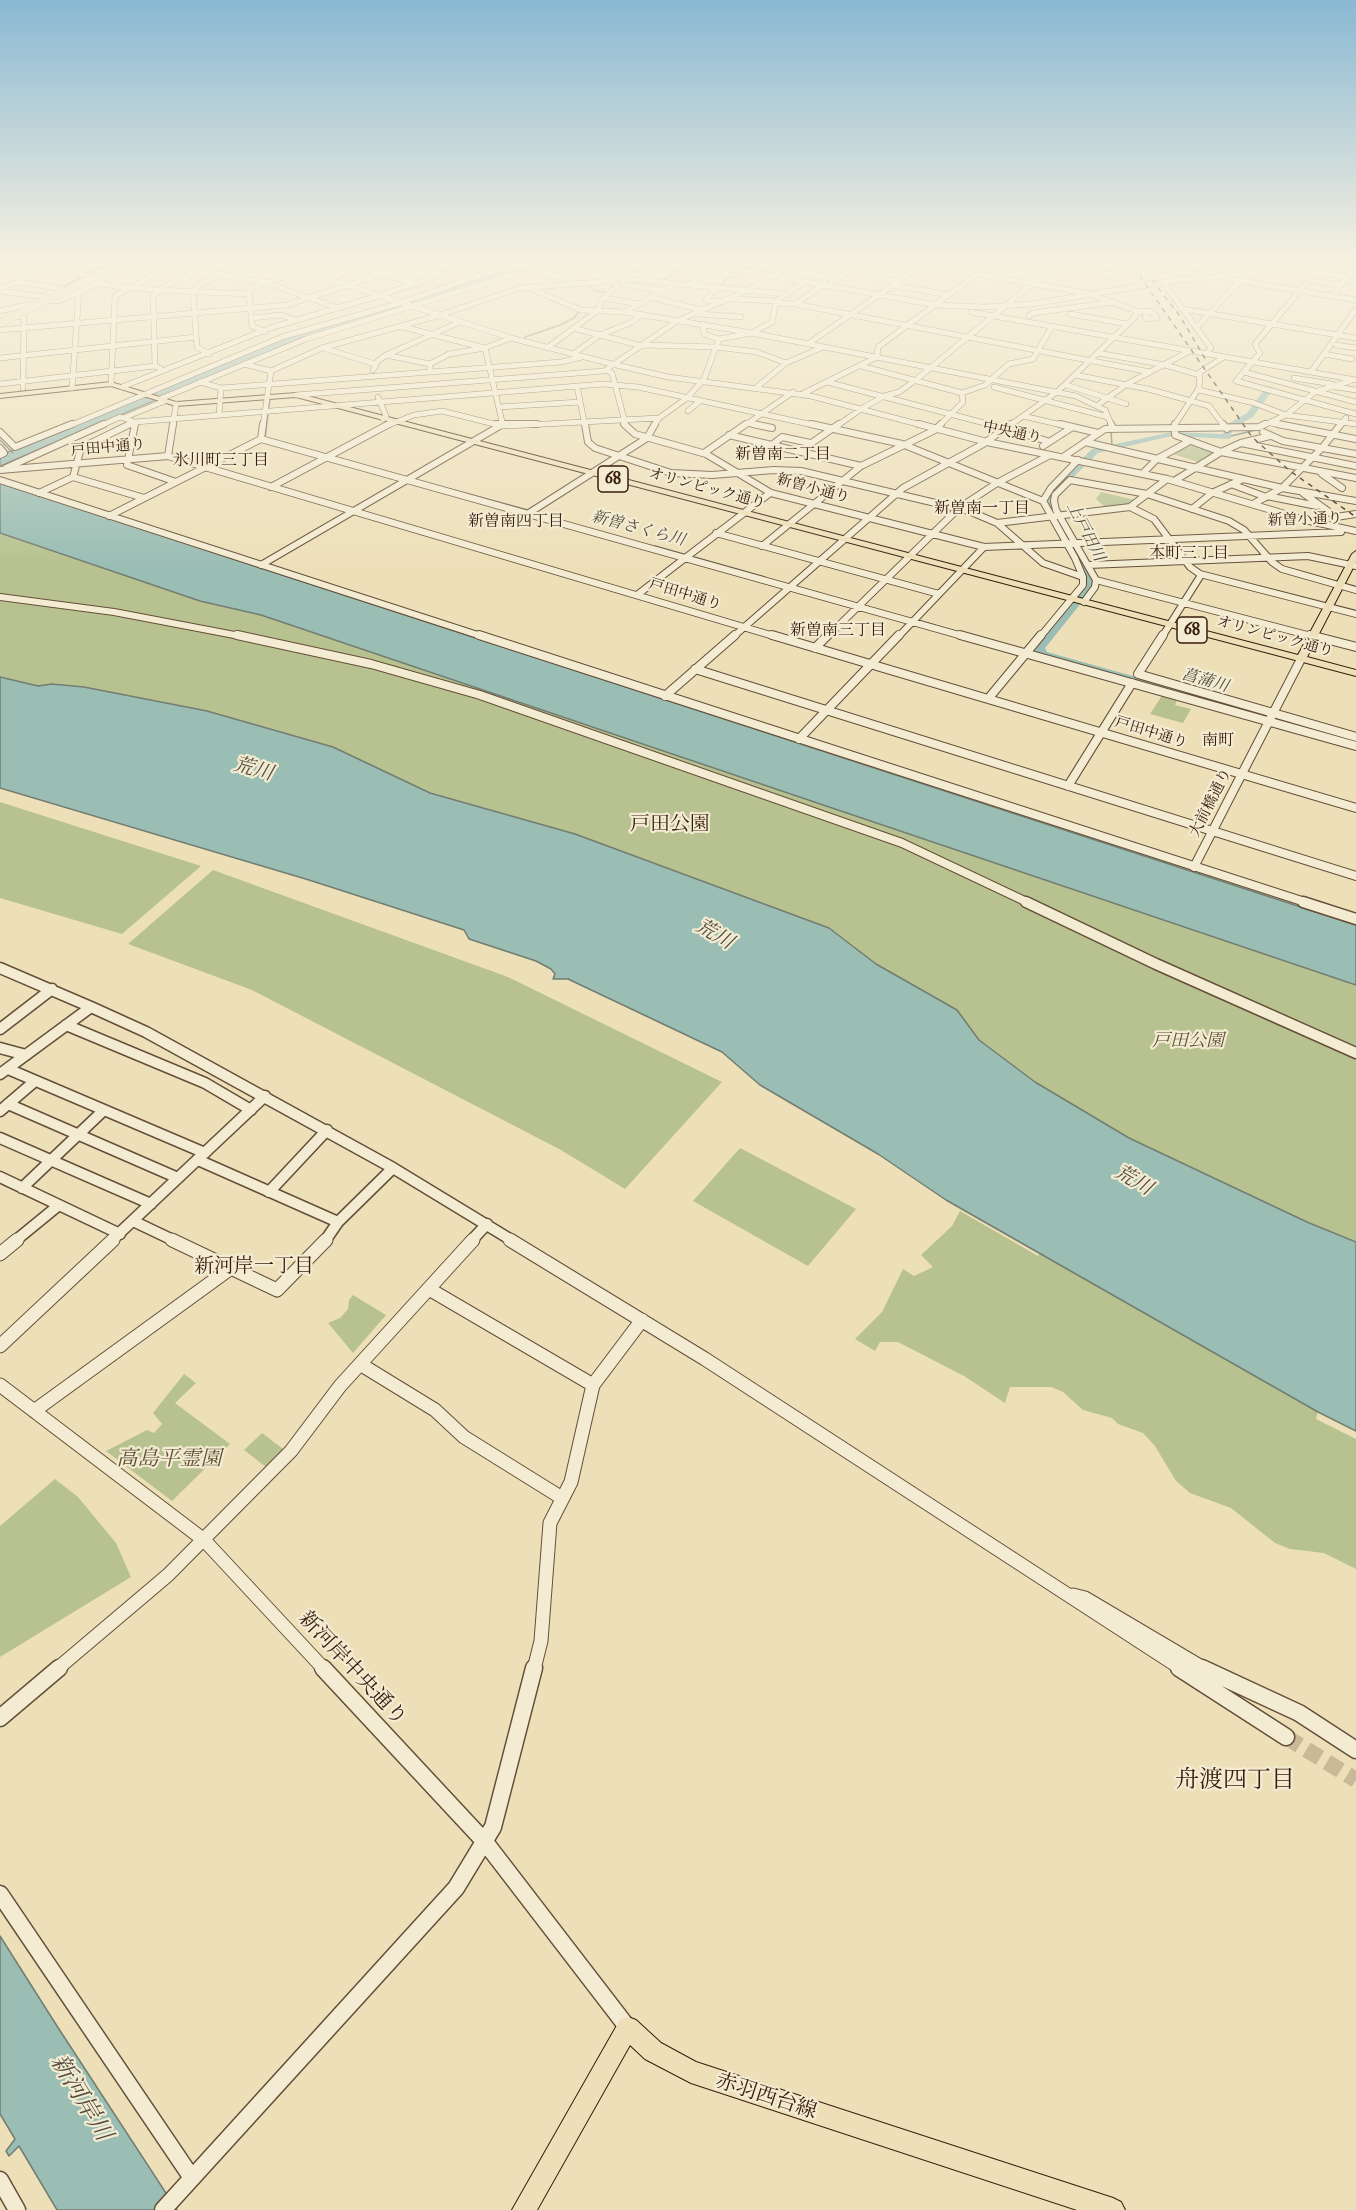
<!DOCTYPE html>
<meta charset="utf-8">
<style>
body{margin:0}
canvas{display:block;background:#ede0b9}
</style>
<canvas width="1356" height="2210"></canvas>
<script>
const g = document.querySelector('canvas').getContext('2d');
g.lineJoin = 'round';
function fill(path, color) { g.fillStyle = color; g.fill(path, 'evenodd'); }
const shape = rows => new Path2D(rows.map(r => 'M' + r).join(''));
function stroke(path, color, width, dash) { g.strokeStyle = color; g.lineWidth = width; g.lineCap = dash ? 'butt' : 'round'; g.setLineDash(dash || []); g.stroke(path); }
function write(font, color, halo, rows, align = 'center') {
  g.font = font + ' "IM FELL Great Primer","Noto Serif JP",serif'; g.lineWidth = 4.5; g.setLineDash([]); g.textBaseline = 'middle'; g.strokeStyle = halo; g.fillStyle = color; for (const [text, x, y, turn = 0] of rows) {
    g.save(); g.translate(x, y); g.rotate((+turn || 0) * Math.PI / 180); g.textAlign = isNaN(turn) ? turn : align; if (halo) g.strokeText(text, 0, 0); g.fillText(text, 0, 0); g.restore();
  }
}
const green = shape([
 [1189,444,1217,452,1198,462,1170,453],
 [0,480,174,544,1356,919,1356,1304,0,719],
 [1101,492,1135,500,1128,506,1106,508,1096,499],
 [1163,694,1178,698,1175,705,1191,709,1183,723,1150,714],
 [0,802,201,866,122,934,0,898],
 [213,870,508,977,722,1082,625,1189,561,1150,252,990,128,944],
 [740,1148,856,1209,808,1266,693,1201],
 [960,1211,1038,1256,1040,1253,1318,1412,1316,1419,1356,1439,1356,1569,1324,1553,1290,1549,1275,1543,1231,1508,1190,1493,1176,1481,1155,1446,1143,1433,1118,1424,1112,1418,1083,1410,1063,1392,1051,1387,1010,1387,1005,1403,964,1376,898,1342,880,1342,875,1351,855,1339,882,1312,903,1269,914,1276,933,1267,921,1255,952,1226],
 [353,1295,386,1315,353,1353,328,1323,340,1318,348,1309,349,1300],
 [184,1374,196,1383,175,1403,230,1444,172,1501,106,1451,147,1430,154,1433,162,1424,153,1413],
 [262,1433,283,1449,266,1467,244,1450],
 [55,1479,78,1497,116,1543,131,1577,0,1657,0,1526]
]);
const water = shape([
 [554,259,576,259,493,278,417,305,302,338,0,466,0,456,8,452,280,340,500,271,554,259],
 [0,483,1356,925,1356,985,261,615,200,601,0,533,0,483],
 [0,677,38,686,52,684,84,687,207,711,333,747,430,793,575,834,829,928,876,964,957,1010,979,1040,1035,1082,1129,1138,1307,1222,1356,1242,1356,1431,1318,1412,946,1200,878,1154,760,1085,722,1052,568,979,553,979,555,974,551,969,536,961,469,939,464,930,309,880,0,788,0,677],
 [0,1936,57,2026,177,2210,57,2210,19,2146,9,2156,6,2151,15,2139,0,2114,0,1936]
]);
const stream = shape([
 [748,269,766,259],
 [661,281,692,263],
 [588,285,593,290,604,292],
 [720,286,725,280,743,272],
 [525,337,560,325,574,318,580,310],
 [1111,430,1112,447],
 [1227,437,1256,430],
 [265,438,270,399],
 [0,440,13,453],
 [450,489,528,510],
 [655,546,765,577],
 [918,620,958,632],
 [1034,651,1043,654]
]);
const river = shape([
 [1267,386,1274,388,1253,417,1233,428,1230,439,1172,436,1098,453,1055,495,1055,509,1095,581,1090,592,1045,648,1047,652,1325,730,1325,734,1317,734,1039,656,1035,648,1082,589,1085,581,1047,509,1048,492,1092,449,1172,432,1223,434,1226,425,1247,413,1267,386]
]);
const minorTunnel = shape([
 [1286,1737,1356,1780]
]);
const minorFar5 = shape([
 [250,259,291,267,511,338,612,364,668,377,811,396,925,426],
 [449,259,469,263],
 [502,259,522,263],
 [678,259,936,305,984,307,1032,304,1171,281,1356,264],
 [887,259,1086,293,1137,311],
 [1098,259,1199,275],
 [1158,259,1189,263],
 [1211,259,1229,261],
 [1326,259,1255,344,1260,353,1236,381,1356,414],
 [335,260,416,284],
 [896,260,872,277,898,281],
 [1228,260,1257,262],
 [1259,260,1277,262],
 [132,261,264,282,338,308],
 [796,261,816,264,802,273,836,279],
 [860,262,913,271],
 [408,264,442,274],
 [816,264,823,259,856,265],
 [1054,265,1115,275],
 [56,266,86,276],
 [540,268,580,259],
 [0,270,24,259],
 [196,271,223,259],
 [537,271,565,278],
 [1315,272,1346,277],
 [1178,275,1194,259],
 [327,279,360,267],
 [627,279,787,294],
 [1229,279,1356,300],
 [1308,280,1340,285],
 [1344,280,1356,282],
 [19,282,63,289],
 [572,282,565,278,603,259],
 [831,282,866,259],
 [1163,282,1211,348,1206,354],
 [87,283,155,290,249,294],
 [628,285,662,291],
 [688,285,734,259],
 [893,285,949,295],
 [527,287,581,310,625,312,752,333,719,339,704,379,687,398,659,418,654,426],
 [717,287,706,300,722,302],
 [0,289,41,271,80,259],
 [0,291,46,297],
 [1333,296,1349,274,1352,266,1349,264],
 [650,297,702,310],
 [603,298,639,304],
 [731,299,776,301],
 [50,301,58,301,79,292,140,260],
 [776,303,795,304,1150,372],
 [795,304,824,285],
 [1182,309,1356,338],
 [0,311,31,304],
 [1137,311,1151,311,1157,318,1147,319,1145,317,1149,312,1137,311],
 [625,312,675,284],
 [971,312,1356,380],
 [698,314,741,317],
 [1070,314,1127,324],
 [17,316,24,317,23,388],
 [1029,316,1033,313,1114,302],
 [251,318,281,315,296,320],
 [703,324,704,334,719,339],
 [403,327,485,348],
 [573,328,642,346],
 [1196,328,1260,259],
 [0,330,287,305,426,259],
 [265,332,252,326,249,294,251,288,338,259],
 [752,333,1076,396,1105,410,1112,426],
 [752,333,772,322,776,301,806,281],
 [808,344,931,259],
 [644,345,716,347,757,352,786,363],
 [1336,345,1356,348],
 [323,348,375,364],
 [485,348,503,426],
 [547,348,597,311,603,298,619,285,608,280],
 [1098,353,1165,365,1200,375],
 [209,354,197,347,193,292,199,285,251,259],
 [573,354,600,335,632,322,642,314],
 [1324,354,1352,359],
 [386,355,430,364,430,370],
 [0,358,196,337],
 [244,364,271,371],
 [430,364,449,354,485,348,511,338],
 [861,366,962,393,963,402,939,426],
 [160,368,155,366,153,296,163,287,197,272],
 [373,370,378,361,386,355,460,322],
 [606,370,612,373,626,426],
 [1244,372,1356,402],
 [1311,372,1356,309],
 [1075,375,1148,389,1209,406,1224,426],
 [1294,378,1332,384],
 [200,382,221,388,219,415],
 [827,382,996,426],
 [0,384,155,366],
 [111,384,115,296,183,259],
 [1066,385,1126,404],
 [577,386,585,426],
 [122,387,270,328,378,296,487,259],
 [757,387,786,363,823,347],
 [994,387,1108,417],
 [1336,387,1356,390],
 [72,388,79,292],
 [221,388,561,362,582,357],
 [1199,390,1254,403,1286,415,1356,424],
 [962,393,985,385,1009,364,1033,359,1052,326],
 [802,394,877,357,878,347,977,274],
 [296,395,604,371,677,321,748,290,800,259],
 [378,397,386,416,383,419],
 [160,399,306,339,516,274],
 [1098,405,1127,384,1190,351],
 [499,407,580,402],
 [688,411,700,401],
 [1023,416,1066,426],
 [123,418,165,401],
 [747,423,761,426],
 [1271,423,1286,426],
 [69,426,282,337,400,303,487,273,548,259],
 [100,426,120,417,135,422,134,426],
 [126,426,135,422,603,384,638,387,818,426],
 [173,426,176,404],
 [263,426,271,371,322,348,437,316,520,288,600,282,641,273,668,259],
 [386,426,414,415,442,411,502,426],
 [507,426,659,418],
 [744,426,793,392],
 [837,426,861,409,884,396,899,392,917,379,1062,259],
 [1009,426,1057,392,1135,317,1137,311],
 [1174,426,1199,388,1200,372,1224,357],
 [1262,426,1286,415,1315,392,1350,381],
 [1340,426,1346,418]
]);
const minorFar4 = shape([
 [130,424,81,448,73,477,144,498],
 [135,424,127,465,176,482],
 [496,424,537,424],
 [585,424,588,442,595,448,671,473,712,475,774,470,801,471,969,511,997,523,1043,563,1083,577],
 [624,424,635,434,706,454,771,493,984,547,1341,532],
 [753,424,772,428],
 [811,424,902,444,1043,501],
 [919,424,987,442,1167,479,1305,520,1356,531],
 [991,424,1047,441],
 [1060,424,1098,433],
 [1111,424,1113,429],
 [1175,424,1175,435,1221,452,1356,478],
 [1223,424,1227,429],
 [1278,424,1356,439],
 [0,432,15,447,72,424],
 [1263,432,1283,441,1356,454],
 [729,435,861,466],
 [261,439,263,424],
 [1085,442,1282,488,1356,501],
 [1241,443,1356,466],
 [772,445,782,437,810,443],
 [1043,446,1071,428],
 [0,448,4,453,0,455],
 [800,451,839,424],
 [704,453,746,424],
 [168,456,173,424],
 [1063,457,1105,429,1259,427,1265,424],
 [6,468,104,424],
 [0,470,168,456,777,637],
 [1143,473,1157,459,1188,442],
 [1322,474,1342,488],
 [0,480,484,637],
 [1174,481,1221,452,1241,443,1270,436],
 [1231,484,1266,497],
 [271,487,389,424],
 [39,493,73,477],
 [1303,493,1336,517,1356,514],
 [1267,496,1317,506],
 [1253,504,1282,488,1322,448,1341,424],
 [1130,507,1154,519,1190,567,1200,574,1356,614],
 [1192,509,1212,493,1243,479],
 [529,513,647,438,655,424],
 [109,516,261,439,966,637],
 [997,523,1130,507,1167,479],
 [716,533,939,594],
 [762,546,861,466,935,430,941,424],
 [261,565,503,424],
 [1089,565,1308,556,1356,566],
 [1096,580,1315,637],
 [637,595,770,493],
 [0,597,114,612,245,637],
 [1084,602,1095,587,1096,580,1056,510,1054,501,1055,495,1070,480,1147,494,1229,521,1244,530,1272,562,1282,569,1356,590],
 [733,637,903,488,983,444,1011,424],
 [827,637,959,508,997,483,1050,455],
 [898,637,984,547],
 [1040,637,1083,585,1083,577,1075,558,1043,501,1051,488,1078,460],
 [1162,637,1201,575]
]);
const minorFar3 = shape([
 [237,635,371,664,480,695,902,843,1029,903],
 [479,635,1308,903],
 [772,635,1356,808],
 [960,635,1356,746],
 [1163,635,1138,674,1356,737],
 [1310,635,1356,647],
 [815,648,828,635],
 [695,669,1356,876],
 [665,696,735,635],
 [988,699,1041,635],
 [799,739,899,635],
 [1068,786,1132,683],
 [1194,867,1301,659]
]);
const minorFar2 = shape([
 [1026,902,1156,964,1356,1053],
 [1303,902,1356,919],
 [0,968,91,1007],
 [66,1025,205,1083,251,1110],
 [0,1029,52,989],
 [0,1048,26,1055],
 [8,1069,205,1153],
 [0,1074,91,1007,146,1032,393,1168,513,1241],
 [8,1104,178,1178],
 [0,1111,35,1081],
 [0,1138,151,1204],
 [198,1160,338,1222],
 [0,1177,120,1234],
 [22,1188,104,1110],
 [269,1192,327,1130],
 [133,1221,175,1241],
 [15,1241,59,1205],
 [111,1241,265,1096],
 [325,1241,338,1222,393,1168],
 [471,1241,487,1224]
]);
const minorFar1 = shape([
 [172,1240,277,1290,326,1240],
 [510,1240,705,1359,1182,1669],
 [0,1254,17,1240],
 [429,1289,593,1385],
 [0,1346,113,1240],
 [360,1364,435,1410,464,1437,562,1498],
 [0,1385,204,1540,324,1669],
 [34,1411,231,1268],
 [1073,1595,1085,1598,1205,1669],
 [57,1669,168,1575,291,1451,340,1386,473,1240],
 [534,1669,541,1641,550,1523,571,1482,593,1385,642,1320]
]);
const minor = shape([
 [323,1668,485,1842,628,2028],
 [1179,1668,1286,1737],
 [1202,1668,1299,1713,1356,1750],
 [0,1718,59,1668],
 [0,1894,192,2178],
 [0,2180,17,2210],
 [163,2210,456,1888,493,1827,534,1668]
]);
const major = shape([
 [111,382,176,402,296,393,1298,655,1352,554,1356,551,1356,562,1307,657,1356,670,1356,676,296,397,176,406,111,386,0,398,0,394,111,382],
 [628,2017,636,2020,661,2043,696,2062,1113,2198,1121,2202,1125,2210,1077,2210,691,2083,645,2059,630,2045,537,2210,512,2210,620,2020,628,2017]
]);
const highway = shape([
 [118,259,125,259,65,290,60,289,118,259]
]);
const rail = shape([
 [1128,259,1252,437,1290,471,1356,517],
 [1152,280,1180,316,1207,362]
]);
const highwayBridge = shape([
 [0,323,132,259]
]);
const farStreetnames = [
 ["中央通り",1012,433,12],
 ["戸田中通り",108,448,-5],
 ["オリンピック通り",707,489,15],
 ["新曽小通り",813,489,15],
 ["新曽小通り",1305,520,-2],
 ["戸田中通り",685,595,17],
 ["オリンピック通り",1275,637,15],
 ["戸田中通り",1151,733,17],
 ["大前橋通り",1211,803,-63]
];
const farNeighbourhoodnames = [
 ["新曽南二丁目",783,455],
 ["氷川町三丁目",221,461],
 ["新曽南一丁目",982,509],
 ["新曽南四丁目",516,522],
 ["本町三丁目",1189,554],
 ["新曽南三丁目",838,631],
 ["南町",1218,741]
];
const shields = [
 [613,479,30],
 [1192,630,30]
];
const shieldNames = [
 ["68",613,479],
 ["68",1192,630]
];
const farWaternames = [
 ["新曽さくら川",638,529,15],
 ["上戸田川",1085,532,63],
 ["菖蒲川",1205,681,16]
];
const parkNames = [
 ["戸田公園",1188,1042]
];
const waterNames = [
 ["荒川",253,770,15],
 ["荒川",714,935,30],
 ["荒川",1133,1181,30]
];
const neighbourhoodNames = [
 ["戸田公園",670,825],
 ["新河岸一丁目",254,1267]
];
const nearParknames = [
 ["高島平霊園",169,1460]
];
const nearStreetnames = [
 ["新河岸中央通り",352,1669,47],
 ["赤羽西台線",766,2097,18]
];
const nearNeighbourhoodnames = [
 ["舟渡四丁目",1235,1781]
];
const nearWaternames = [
 ["新河岸川",80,2098,59]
];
fill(green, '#b7c290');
fill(water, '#9abdb4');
stroke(water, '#737d71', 1.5);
stroke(stream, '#737d71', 1.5);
fill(river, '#9abdb4');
stroke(minorTunnel, '#c9b997', 16, [16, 8]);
stroke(minorFar5, '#654e38', 6);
stroke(minorFar4, '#654e38', 8);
stroke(minorFar3, '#654e38', 10);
stroke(minorFar2, '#654e38', 13);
stroke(minorFar1, '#654e38', 15);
stroke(minor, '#654e38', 19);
stroke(major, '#381d0d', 2);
stroke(highway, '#381d0d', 2);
stroke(minorFar5, '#f3ebd2', 5);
stroke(minorFar4, '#f3ebd2', 6);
stroke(minorFar3, '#f3ebd2', 8);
stroke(minorFar2, '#f3ebd2', 10);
stroke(minorFar1, '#f3ebd2', 13);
stroke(minor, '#f3ebd2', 16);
fill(major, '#ede0b9');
fill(highway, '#ede0b9');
stroke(rail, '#381d0d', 1.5, [5, 5]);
stroke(highwayBridge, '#381d0d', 8, []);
stroke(highwayBridge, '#ede0b9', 8);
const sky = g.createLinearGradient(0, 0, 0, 568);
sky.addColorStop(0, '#89b8d3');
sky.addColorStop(0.46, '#f7f1e0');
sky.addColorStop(1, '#f7f1e000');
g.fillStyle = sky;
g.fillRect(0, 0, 1356, 568);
write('15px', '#381d0d', '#f3ebd2', farStreetnames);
write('16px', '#381d0d', '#f3ebd2', farNeighbourhoodnames);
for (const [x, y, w] of shields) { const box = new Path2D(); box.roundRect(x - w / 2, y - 13, w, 26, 4.5); g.fillStyle = '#f3ebd2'; g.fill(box); stroke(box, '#381d0d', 1.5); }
write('bold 16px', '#381d0d', null, shieldNames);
write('italic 16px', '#554d3f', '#f3ebd2', farWaternames);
write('italic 18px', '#5e4f34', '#f3ebd2', parkNames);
write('italic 20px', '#554d3f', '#f3ebd2', waterNames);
write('20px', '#381d0d', '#f3ebd2', neighbourhoodNames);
write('italic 21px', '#5e4f34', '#f3ebd2', nearParknames);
write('21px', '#381d0d', '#f3ebd2', nearStreetnames);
write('24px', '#381d0d', '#f3ebd2', nearNeighbourhoodnames);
write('italic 24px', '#554d3f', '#f3ebd2', nearWaternames);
</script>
